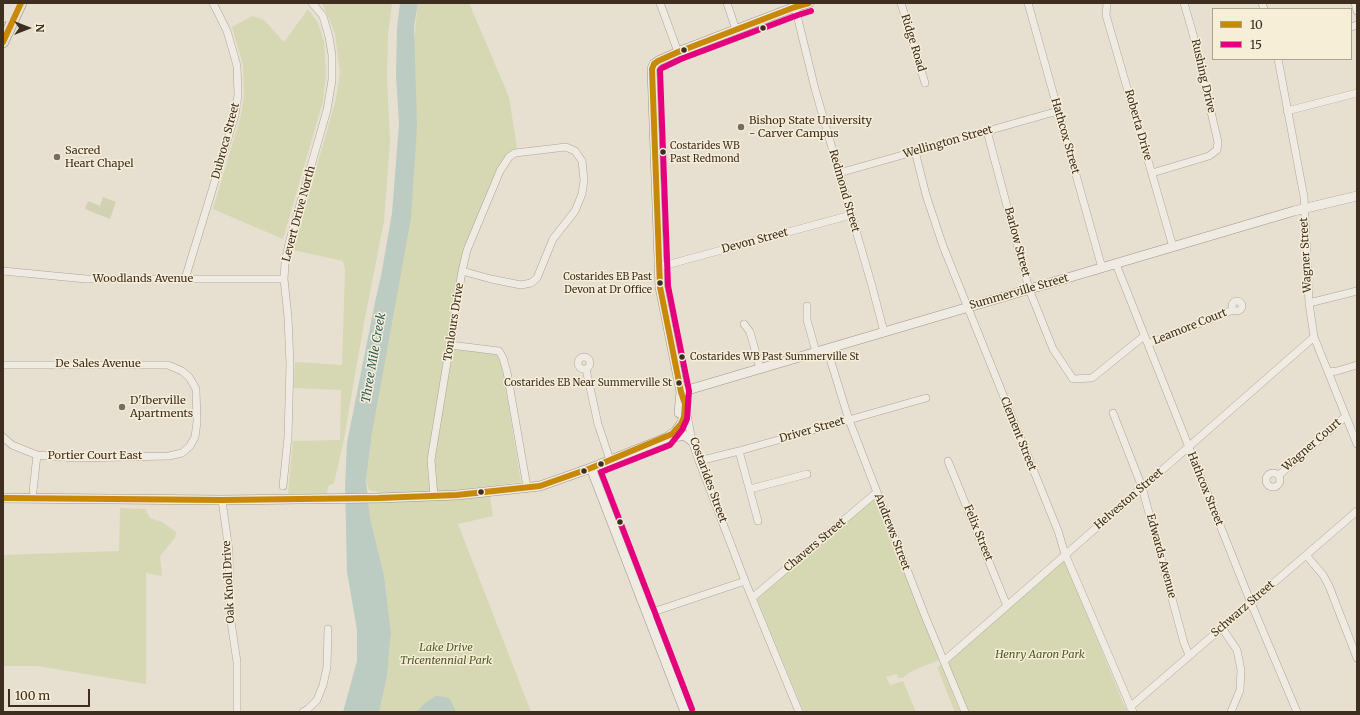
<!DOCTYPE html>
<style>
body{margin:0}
#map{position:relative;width:1360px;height:715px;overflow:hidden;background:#e7e0d1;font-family:Merriweather,serif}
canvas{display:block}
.frame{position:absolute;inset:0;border:4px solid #3d2e20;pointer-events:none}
.legend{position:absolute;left:1212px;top:8px;width:140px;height:52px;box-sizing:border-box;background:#f7eed8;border:1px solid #ada18e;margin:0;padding:5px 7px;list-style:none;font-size:12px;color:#3d2e20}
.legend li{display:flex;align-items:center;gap:8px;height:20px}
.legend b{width:20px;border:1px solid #ada18e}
.north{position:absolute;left:8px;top:8px;width:40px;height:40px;-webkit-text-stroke:3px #f7eed8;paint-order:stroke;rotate:90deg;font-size:11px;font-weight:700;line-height:16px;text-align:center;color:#3d2e20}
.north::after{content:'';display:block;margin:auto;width:14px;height:18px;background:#3d2e20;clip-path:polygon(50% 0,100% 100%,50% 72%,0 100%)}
.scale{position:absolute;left:8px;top:689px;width:82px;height:18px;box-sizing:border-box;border:2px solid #3d2e20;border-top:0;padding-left:5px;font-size:12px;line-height:14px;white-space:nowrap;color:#3d2e20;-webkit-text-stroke:3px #f7eed8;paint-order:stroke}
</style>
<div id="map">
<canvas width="1360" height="715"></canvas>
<div class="frame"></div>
<ul class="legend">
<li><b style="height:5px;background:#c88808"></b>10</li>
<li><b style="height:5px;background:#e5007d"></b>15</li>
</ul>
<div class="north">N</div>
<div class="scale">100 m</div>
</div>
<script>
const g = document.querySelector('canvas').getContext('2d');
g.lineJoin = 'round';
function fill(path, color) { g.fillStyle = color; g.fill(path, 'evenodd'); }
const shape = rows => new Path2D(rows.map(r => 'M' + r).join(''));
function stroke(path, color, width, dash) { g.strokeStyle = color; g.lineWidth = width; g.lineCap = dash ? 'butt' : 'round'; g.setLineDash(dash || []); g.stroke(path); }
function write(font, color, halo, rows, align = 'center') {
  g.font = font + ' Merriweather,serif'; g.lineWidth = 3; g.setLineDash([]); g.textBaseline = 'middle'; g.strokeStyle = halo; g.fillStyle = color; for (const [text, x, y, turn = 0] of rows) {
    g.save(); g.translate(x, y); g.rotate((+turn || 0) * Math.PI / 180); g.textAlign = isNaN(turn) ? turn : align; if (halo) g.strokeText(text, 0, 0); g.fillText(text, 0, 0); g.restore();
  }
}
const green = shape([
 [321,3,392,3,388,35,387,77,390,142,384,221,364,323,343,444,334,483,328,486,327,494,288,494,293,441,340,440,341,390,294,388,295,362,342,365,345,270,343,261,293,250,336,99,340,73,335,33,324,7],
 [418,3,469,3,509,97,517,148,498,167,464,253,447,347,494,354,498,356,502,367,521,482,449,491,405,494,380,493,369,490,366,480,372,433],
 [308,9,318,23,324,42,326,74,323,101,283,239,213,209,241,115,244,95,243,65,232,27,252,16,264,20,284,42],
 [489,491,493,516,458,524,531,712,379,712,387,677,391,632,384,575,370,518,368,498],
 [874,499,876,500,939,660,914,670,906,675,903,678,898,678,897,674,886,677,890,685,903,681,916,712,804,712,757,599],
 [120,508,145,509,150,518,162,522,176,532,175,538,160,556,162,576,146,573,146,684,37,666,3,666,3,555,119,551],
 [1064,558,1123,703,1128,712,968,712,947,662],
 [941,665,960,712,955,712,937,667]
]);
const cemetery = shape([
 [103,197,116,202,110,219,85,209,88,201,100,206]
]);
const water = shape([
 [400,3,418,3,414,27,417,126,411,218,372,433,366,480,370,518,384,575,391,632,387,677,379,712,343,712,357,661,357,630,347,572,345,486,347,443,375,302,381,276,392,213,399,123,396,76,397,28],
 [436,696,445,697,450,699,456,712,417,712,426,702]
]);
const street = shape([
 [660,3,678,52],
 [727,3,736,30],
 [794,3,815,89,872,286,884,332],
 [901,3,925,83],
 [1028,3,1102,268],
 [1107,3,1106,15,1173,247],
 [1262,3,1264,9],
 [1355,3,1357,11],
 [1351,27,1357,25],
 [1278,59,1304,197,1309,303,1314,337,1357,444],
 [1287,111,1357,93],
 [987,131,1029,289,1053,349,1073,379,1092,378,1144,336],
 [915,151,926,195,943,246,1058,531,1065,554,1133,712],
 [839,173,1058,111],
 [1152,173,1209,156,1217,150,1218,142,1193,34,1184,3],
 [1116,264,1251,603,1297,712],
 [659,267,851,215],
 [3,271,86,279,284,279],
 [185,279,235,115,238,95,237,66,234,55,227,31,213,3],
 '1232 306a5 5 0 1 1 10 0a5 5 0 1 1-10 0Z',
 [1309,303,1357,291],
 [807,306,807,320,816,352],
 [744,324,750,332,760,368],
 [1148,344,1233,310],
 [450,345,499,351,503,358,507,372,527,487],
 [827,349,849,420,925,616,965,712],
 '578 363a6 6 0 1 1 12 0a6 6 0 1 1-12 0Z',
 [3,365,168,365,182,371,189,377,192,382,196,389,197,422,195,437,190,446,182,453,169,456,77,458,37,455,12,445,3,437],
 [586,369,598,424,610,460],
 [1328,372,1337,371,1357,365],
 [686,409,692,441,699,461,745,581,799,712],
 [1113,413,1142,487,1184,643,1189,655],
 [739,451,758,521],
 [699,461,739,451,926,398],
 [948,461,1007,606],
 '1266 480a7 7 0 1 1 14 0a7 7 0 1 1-14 0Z',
 [1279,475,1346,416],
 [283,486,288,437,290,364,288,317,284,279,285,263,289,243,327,110,332,80,332,55,329,37,323,16,312,3],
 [750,489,807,474],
 [33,491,37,455],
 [434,496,431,460,462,271,467,250,500,171,509,157,515,153,566,147,575,151,582,161,584,180,582,194,575,211,553,239,537,278,531,283,521,285,491,279,462,271],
 [222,500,229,551,230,615,237,662,237,712],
 [1306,555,1323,575,1329,586,1357,658],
 [752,598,877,492],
 [647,614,745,581],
 [1222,628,1237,650,1241,670,1240,690,1231,712],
 [944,661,1314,337],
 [1130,707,1357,511],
 [303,712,308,709,317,700,323,685,327,667,328,629]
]);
const secondary = shape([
 [681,392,1294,211,1357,196],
 [679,413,681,392,660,287,652,69,654,64,658,61,678,52,795,7,809,3],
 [669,438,684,435,692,441],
 [591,468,685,712],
 [3,498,222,500,379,498,457,495,540,486,591,468,666,438,676,431,681,424,684,417,685,404]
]);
const primary = shape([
 [3,17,9,3],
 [3,42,21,3]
]);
const bus1 = shape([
 [3,42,21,3],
 [3,498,222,500,379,498,457,495,540,486,591,468,672,434,681,424,684,417,685,404,681,392,660,287,652,69,654,64,658,61,678,52,795,7,809,3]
]);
const bus2 = shape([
 [692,709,601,472,670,445,682,430,687,419,689,391,668,286,660,70,662,68,681,59,798,15,811,11]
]);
const markers = [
 [763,28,3.5,"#3d2e20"],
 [684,50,3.5,"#3d2e20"],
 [741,127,4,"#786c5e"],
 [663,152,3.5,"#3d2e20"],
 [57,157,4,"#786c5e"],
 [660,283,3.5,"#3d2e20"],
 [682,357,3.5,"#3d2e20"],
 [679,383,3.5,"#3d2e20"],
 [122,407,4,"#786c5e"],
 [601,464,3.5,"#3d2e20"],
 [584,471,3.5,"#3d2e20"],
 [481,492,3.5,"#3d2e20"],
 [620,522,3.5,"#3d2e20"]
];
const busNames = [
 ["Costarides WB",670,146],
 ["Past Redmond",670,159],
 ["Costarides EB Past",652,277,"right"],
 ["Devon at Dr Office",652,290,"right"],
 ["Costarides WB Past Summerville St",690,357],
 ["Costarides EB Near Summerville St",672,383,"right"]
];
const streetNames = [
 ["Ridge Road",913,43,73],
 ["Rushing Drive",1203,76,77],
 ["Roberta Drive",1138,125,74],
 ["Hathcox Street",1065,136,74],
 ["Dubroca Street",226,141,-75],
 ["Wellington Street",948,142,-16],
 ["Redmond Street",844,191,74],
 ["Levert Drive North",299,214,-75],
 ["Devon Street",755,241,-15],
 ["Barlow Street",1017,242,75],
 ["Wagner Street",1306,255,-93],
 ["Woodlands Avenue",143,279],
 ["Summerville Street",1019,292,-16],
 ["Tonlours Drive",454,322,-81],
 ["Leamore Court",1190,327,-22],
 ["De Sales Avenue",98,364],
 ["Driver Street",812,430,-16],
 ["Clement Street",1018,434,68],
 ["Wagner Court",1312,445,-41],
 ["Portier Court East",95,456],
 ["Costarides Street",708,480,70],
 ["Hathcox Street",1205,489,68],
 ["Helveston Street",1129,499,-41],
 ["Andrews Street",892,532,69],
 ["Felix Street",978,533,68],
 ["Chavers Street",815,545,-40],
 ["Edwards Avenue",1161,556,75],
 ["Oak Knoll Drive",229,582,-93],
 ["Schwarz Street",1243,609,-41]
];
const poiNames = [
 ["Bishop State University",749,121],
 ["- Carver Campus",749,134],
 ["Sacred",65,151],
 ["Heart Chapel",65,164],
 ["D'Iberville",130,401],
 ["Apartments",130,414]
];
const parkNames = [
 ["Lake Drive",446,648],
 ["Tricentennial Park",446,661],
 ["Henry Aaron Park",1040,655]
];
const waterNames = [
 ["Three Mile Creek",374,358,-80]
];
fill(green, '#d6d7b3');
fill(cemetery, '#d1d1b3');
fill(water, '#bcccc2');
stroke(street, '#ada599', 8);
stroke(secondary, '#9c958a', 10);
stroke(primary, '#928b80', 12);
stroke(street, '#efebe3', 7);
stroke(secondary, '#efebe3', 9);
stroke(primary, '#e6e1d4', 11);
stroke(bus1, '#c88808', 6);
stroke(bus2, '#e5007d', 6);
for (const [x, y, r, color] of markers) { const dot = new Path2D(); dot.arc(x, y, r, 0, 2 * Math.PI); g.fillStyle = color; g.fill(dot); stroke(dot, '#f7eed8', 1.5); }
write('10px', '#3d2e20', '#f7eed8', busNames, 'left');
write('11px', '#3d2e20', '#f7eed8', streetNames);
write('11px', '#3d2e20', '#f7eed8', poiNames, 'left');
write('italic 11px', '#4d5a26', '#f7eed8', parkNames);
write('italic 12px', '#2f5d5a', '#f7eed8', waterNames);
</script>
